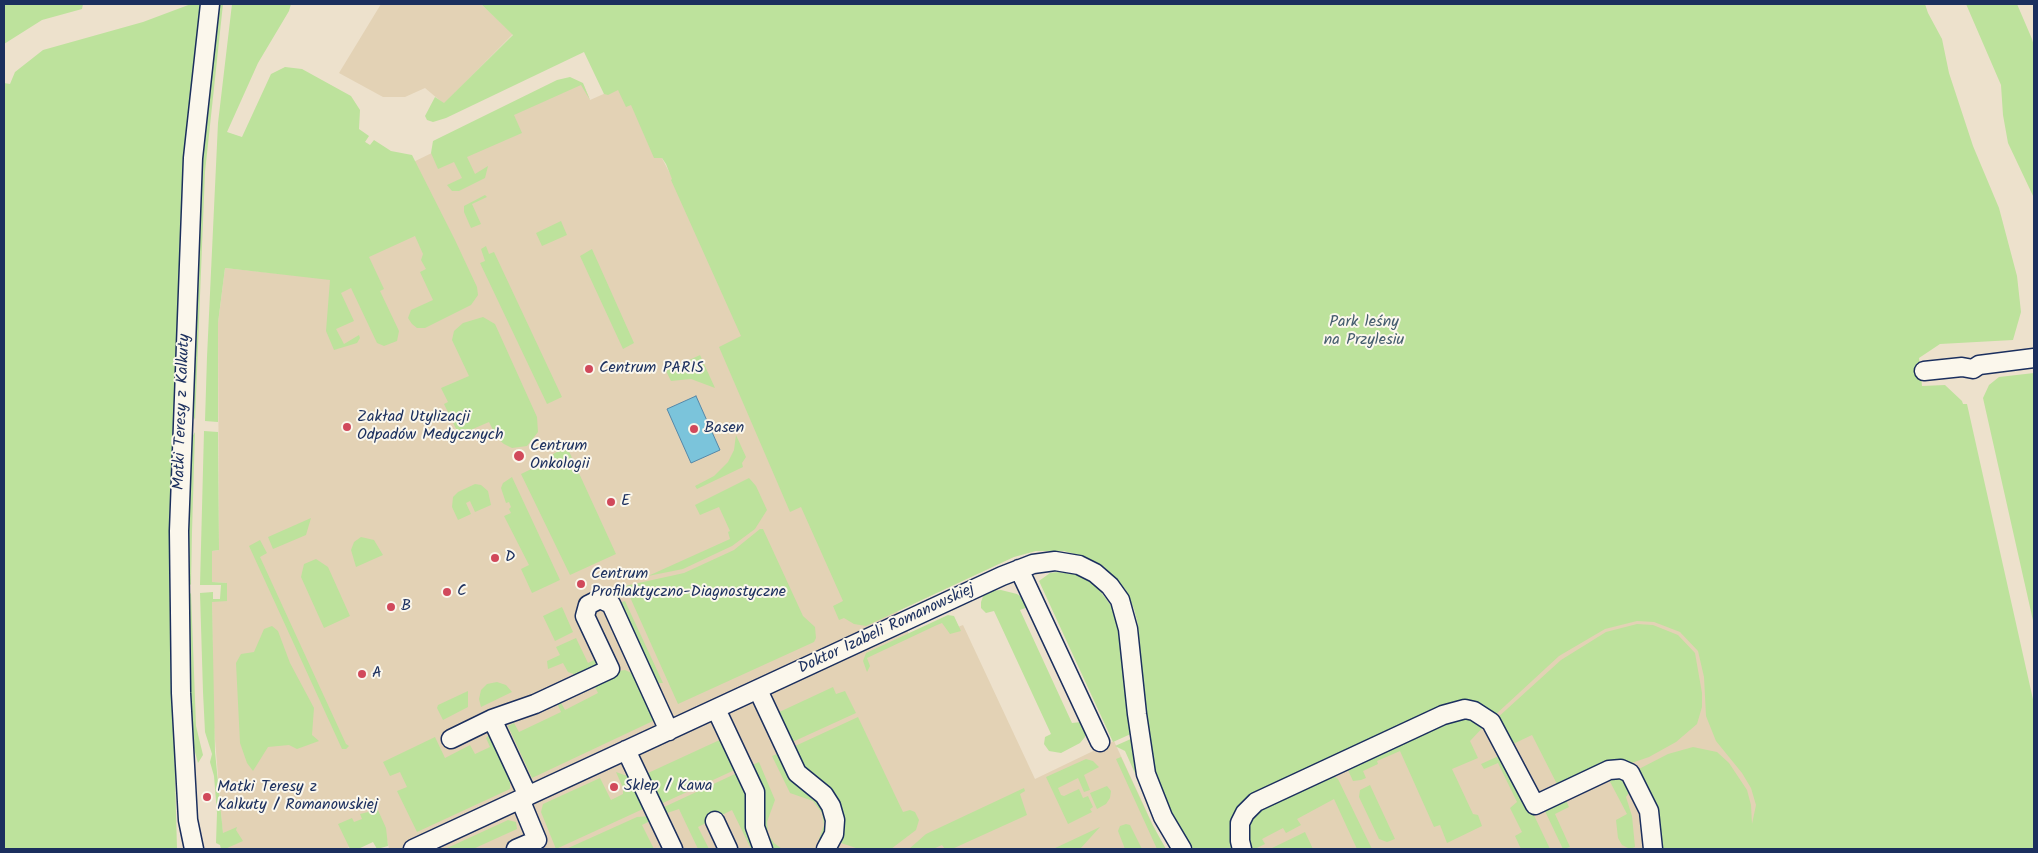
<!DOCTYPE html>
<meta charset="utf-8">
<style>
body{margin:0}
#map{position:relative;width:2038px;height:853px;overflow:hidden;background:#ede1cc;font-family:Kalam,sans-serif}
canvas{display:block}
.frame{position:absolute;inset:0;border:5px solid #1b2f5e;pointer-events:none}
</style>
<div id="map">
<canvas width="2038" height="853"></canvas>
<div class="frame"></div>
</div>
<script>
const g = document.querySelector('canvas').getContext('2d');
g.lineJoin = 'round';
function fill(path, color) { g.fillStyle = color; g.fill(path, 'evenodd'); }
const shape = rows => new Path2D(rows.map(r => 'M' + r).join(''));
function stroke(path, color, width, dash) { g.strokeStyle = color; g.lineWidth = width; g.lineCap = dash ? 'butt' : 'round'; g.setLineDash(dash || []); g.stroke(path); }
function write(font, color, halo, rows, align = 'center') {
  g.font = font + ' Kalam,sans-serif'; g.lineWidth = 4; g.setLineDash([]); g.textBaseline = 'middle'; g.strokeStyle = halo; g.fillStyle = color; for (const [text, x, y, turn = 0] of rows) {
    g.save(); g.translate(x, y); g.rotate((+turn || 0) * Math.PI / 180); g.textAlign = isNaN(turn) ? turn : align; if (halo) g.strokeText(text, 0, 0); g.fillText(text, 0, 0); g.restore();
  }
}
const built = shape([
 [381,4,481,4,513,34,444,104,425,88,405,97,383,97,339,73],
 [578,82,584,86,590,100,624,85,909,634,950,616,955,628,963,625,1035,779,1114,741,1164,849,389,849,385,831,345,849,224,849,213,715,212,601,227,601,227,583,212,582,212,551,219,550,218,323,225,268,330,279,350,132,403,167],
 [1694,550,1783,849,1227,849,1185,753]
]);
const green = shape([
 [4,4,83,4,82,9,42,20,4,44],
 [191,4,202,4,185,157,170,591,177,849,4,849,4,83,10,84,15,72,43,50,143,22],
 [218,4,223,4,205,172,195,420,192,413,201,158],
 [232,4,291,4,289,11,258,63,227,132,242,137,271,74,285,67,302,69,351,96,360,110,359,129,369,136,365,142,370,145,374,140,391,151,412,155,455,240,477,287,478,295,471,305,425,328,417,328,412,324,408,318,411,310,433,300,420,272,426,269,421,260,423,254,415,236,369,257,384,289,380,291,399,331,397,341,384,346,377,343,351,288,341,293,354,321,336,329,344,344,359,335,360,338,357,343,334,350,326,331,330,280,225,268,218,323,218,422,205,421,207,357,218,123],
 [481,4,1925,4,1928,13,1942,39,1949,73,1973,146,1999,208,2017,276,2021,312,2013,340,1940,344,1919,358,1922,386,1945,385,1962,401,1963,404,1967,404,2034,704,2034,849,1659,849,1635,771,1668,754,1693,747,1717,752,1729,763,1747,790,1751,805,1752,824,1756,805,1751,788,1742,773,1716,741,1706,716,1704,677,1698,651,1680,632,1654,622,1637,621,1605,629,1559,656,1494,716,1477,706,1259,794,1236,849,1191,849,1170,816,1154,771,1141,688,1138,625,1134,609,1125,589,1103,566,1085,557,1064,551,1036,551,1014,557,866,626,854,624,844,618,839,620,833,606,843,601,801,507,790,512,719,347,741,336,671,180,672,179,666,164,662,158,654,158,631,105,626,107,618,90,608,95,604,94,584,52,446,118,433,122,427,120,425,116,435,97,444,103,513,35],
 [1966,4,2017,4,2032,39,2034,46,2034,198,2008,143,2003,115,2001,85],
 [570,77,583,83,590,100,581,85,514,115,522,133,467,157,475,174,488,166,485,178,459,191,452,191,447,185,462,178,454,162,438,169,431,153,433,141,557,80],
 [485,195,487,197,472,204,481,224,471,228,464,212,464,206],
 [561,221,567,235,542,246,536,233],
 [486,246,489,254,494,252,562,397,547,404,480,263,485,261,481,249],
 [592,249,634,343,623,349,580,256],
 [483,317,495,324,537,417,538,432,527,446,512,448,504,444,497,438,489,422,459,435,444,404,448,402,441,388,469,376,452,340,454,331,463,323],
 [700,355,715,388,691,379,671,381,666,371],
 [2034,373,2034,625,1983,398,1989,385,1999,377],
 [204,431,218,432,219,550,212,551,212,582,227,583,227,601,212,602,215,752,223,833,237,827,236,830,243,841,225,849,221,849,220,845,216,843,217,813,214,776,210,762,212,754,205,732,203,692,200,593,213,592,213,599,220,599,221,585,200,585],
 [195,432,192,532,191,585,186,581,187,531,191,439],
 [736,435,746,457,742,463,743,467,697,489,695,486,714,476,728,462,734,450],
 [567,447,616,554,570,575,521,474,554,458,553,454],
 [512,477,560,580,532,593,521,569,529,565,504,516,511,513,509,509,511,507,509,502,506,503,501,488,503,483],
 [749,478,756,486,767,510,755,529,732,546,683,569,648,576,730,539,728,532,730,531,719,507,700,515,695,505],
 [475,484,481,485,488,491,491,505,475,512,470,501,466,503,471,514,458,520,452,507,453,497,458,492],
 [311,518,306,535,273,549,268,537],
 [760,529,763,529,803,616,815,627,816,638,814,642,678,704,625,586,684,573,734,550],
 [361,537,374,540,383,555,356,567,351,550,354,542],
 [260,540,267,553,260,557,346,744,349,746,346,749,342,749,249,546],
 [316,559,328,567,350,616,324,628,301,577,304,564],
 [1057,572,1080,575,1095,584,1115,611,1133,733,1113,742,1039,581,1050,573],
 [1001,590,1017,594,1027,601,1028,607,1020,610,1072,723,1081,722,1086,731,1085,737,1080,743,1061,753,1049,751,1044,744,1045,737,1051,734,994,611,986,613,981,608,981,602,984,594,989,591],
 [191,593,196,726,203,755,198,763,192,741,189,693,186,597],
 [625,601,663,683,654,683,617,604],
 [562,607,573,632,555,641,543,616],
 [948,615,954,616,961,631,950,634,942,623,937,625,867,658,870,666,867,672,863,661,866,653],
 [1637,624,1653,625,1678,635,1695,653,1702,693,1702,707,1697,724,1676,742,1649,757,1559,788,1532,735,1511,745,1496,719,1561,660,1606,632],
 [272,626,278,631,290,663,314,708,312,735,319,741,297,749,289,745,268,747,253,771,247,763,240,743,236,663,241,654,254,652,264,629],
 [576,638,588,663,596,659,598,665,579,676,568,672,563,663,548,669,547,661,560,655,556,647],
 [625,670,634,674,656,717,653,721,532,778,508,726,514,723,519,732,561,712,557,703,560,701,565,710,598,693,594,685,596,682,619,671],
 [497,682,506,685,512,692,481,707,479,699,481,690,487,684],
 [833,687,836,694,845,691,856,713,788,744,775,714],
 [468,691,468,707,443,720,437,708,438,705],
 [1457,715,1486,724,1470,741,1478,758,1452,769,1473,814,1478,815,1482,826,1447,843,1440,825,1434,827,1400,751,1377,761,1378,764,1363,771,1366,778,1361,780,1353,781,1348,770,1348,766],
 [858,717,903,812,910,810,915,812,919,820,916,830,891,849,859,849,841,843,844,823,840,804,802,765,793,747],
 [489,735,510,781,510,789,417,832,397,791,407,787,400,772,390,776,383,762,435,737,445,758,470,745,475,754,490,747,486,738],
 [724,738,739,768,663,803,661,800,658,801,646,776,648,773],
 [1133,738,1152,811,1125,751,1115,746],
 [782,752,803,785,830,815,821,848,818,842,824,825,822,813,813,801,790,793,772,756],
 [1501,755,1532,811,1550,849,1521,849,1515,836,1522,832,1510,808,1517,802,1498,763,1484,769,1481,764],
 [1121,757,1152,824,1166,849,1157,849,1116,759],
 [1086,759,1093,761,1099,767,1084,775,1090,790,1084,792,1078,778,1058,788,1061,795,1064,796,1079,789,1083,798,1088,796,1093,807,1090,809,1092,812,1068,824,1046,777],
 [759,762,775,800,767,822,768,834,774,843,782,849,770,849,748,767],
 [616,772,633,778,645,808,643,809,556,849,541,812,543,804,600,778,611,800,623,794,623,788],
 [737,773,747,796,748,834,754,849,751,849,732,810,698,827,709,849,698,849,679,809,664,814,662,808],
 [1330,774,1338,779,1372,849,1357,849,1334,799,1297,819,1301,825,1286,833,1283,828,1262,839,1265,844,1257,848,1252,849,1247,846,1245,841,1251,814],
 [1622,774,1631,790,1626,797,1632,816,1635,847,1630,849,1622,845,1618,838,1616,820,1627,814,1607,776],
 [1370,785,1395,839,1387,842,1379,839,1359,797,1360,790],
 [1107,786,1111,791,1110,798,1106,804,1097,809,1090,793],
 [1024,788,1025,791,1020,794,1027,815,952,849,945,849,942,845,933,849,909,849,926,834],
 [1564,796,1569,807,1555,814,1570,847,1563,849,1544,809],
 [373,799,386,828,388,846,377,849,373,842,358,849,350,849,338,824,352,818,354,822,362,819,360,814,368,812,370,808,368,801],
 [651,816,650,821,642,825,654,849,566,849,637,817],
 [508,820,516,822,517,829,473,849,445,849],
 [1126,824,1130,825,1142,849,1125,849,1118,831,1120,826],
 [1100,827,1080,849,1053,849],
 [1305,832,1313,849,1270,849]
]);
const water = shape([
 [696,396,720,450,691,463,667,409,696,396]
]);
const minor = shape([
 [1924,371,1962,367,1973,369,1979,365,2034,358],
 [1019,569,1100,742],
 [758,690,797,773,824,795,831,806,835,820,834,834,826,849],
 [716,709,755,792,755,827,763,849],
 [492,719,528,796],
 [451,739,492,719,535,704,610,669,585,616,588,605,600,599,611,604,669,731],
 [626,750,673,849],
 [715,821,728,849],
 [194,849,188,820,181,693,179,531,193,158,210,4],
 [413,849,1002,576,1033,564,1055,561,1079,565,1095,573,1110,586,1120,600,1128,629,1137,714,1146,774,1163,817,1182,849],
 [516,849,537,840,520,799],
 [1242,849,1240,841,1240,823,1245,813,1256,802,1443,715,1465,709,1474,711,1491,722,1535,805,1609,770,1621,769,1630,773,1649,811,1653,849]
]);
const markers = [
 [589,369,5,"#d1495b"],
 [347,427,5,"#d1495b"],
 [694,429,5,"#d1495b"],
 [519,456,6,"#d1495b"],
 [611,502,5,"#d1495b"],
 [495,558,5,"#d1495b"],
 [581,584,5,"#d1495b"],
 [447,592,5,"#d1495b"],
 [391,607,5,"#d1495b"],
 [362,674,5,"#d1495b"],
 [614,787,5,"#d1495b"],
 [207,797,5,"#d1495b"]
];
const parkNames = [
 ["Park leśny",1364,323],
 ["na Przylesiu",1364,341]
];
const poiNames = [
 ["Centrum PARIS",599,369],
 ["Zakład Utylizacji",357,418],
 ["Odpadów Medycznych",357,436],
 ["Basen",704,429],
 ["Centrum",530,447],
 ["Onkologii",530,465],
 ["E",621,502],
 ["D",505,558],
 ["Centrum",591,575],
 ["Profilaktyczno-Diagnostyczne",591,593],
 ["C",457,592],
 ["B",401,607],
 ["A",372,674],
 ["Sklep / Kawa",624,787],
 ["Matki Teresy z",217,788],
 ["Kalkuty / Romanowskiej",217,806]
];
const streetNames = [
 ["Matki Teresy z Kalkuty",183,412,-88],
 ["Doktor Izabeli Romanowskiej",887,630,-25]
];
fill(built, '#e3d2b5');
fill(green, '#bde29c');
fill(water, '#7bc4db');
stroke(water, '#5588a9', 1);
stroke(minor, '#1b2f5e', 21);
stroke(minor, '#fbf7ec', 18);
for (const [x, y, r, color] of markers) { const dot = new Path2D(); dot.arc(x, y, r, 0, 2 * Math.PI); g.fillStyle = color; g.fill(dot); stroke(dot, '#fbf7ec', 2); }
write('16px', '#445c6e', '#fbf7ec', parkNames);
write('16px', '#1b2f5e', '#fbf7ec', poiNames, 'left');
write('16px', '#1b2f5e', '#fbf7ec', streetNames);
</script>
